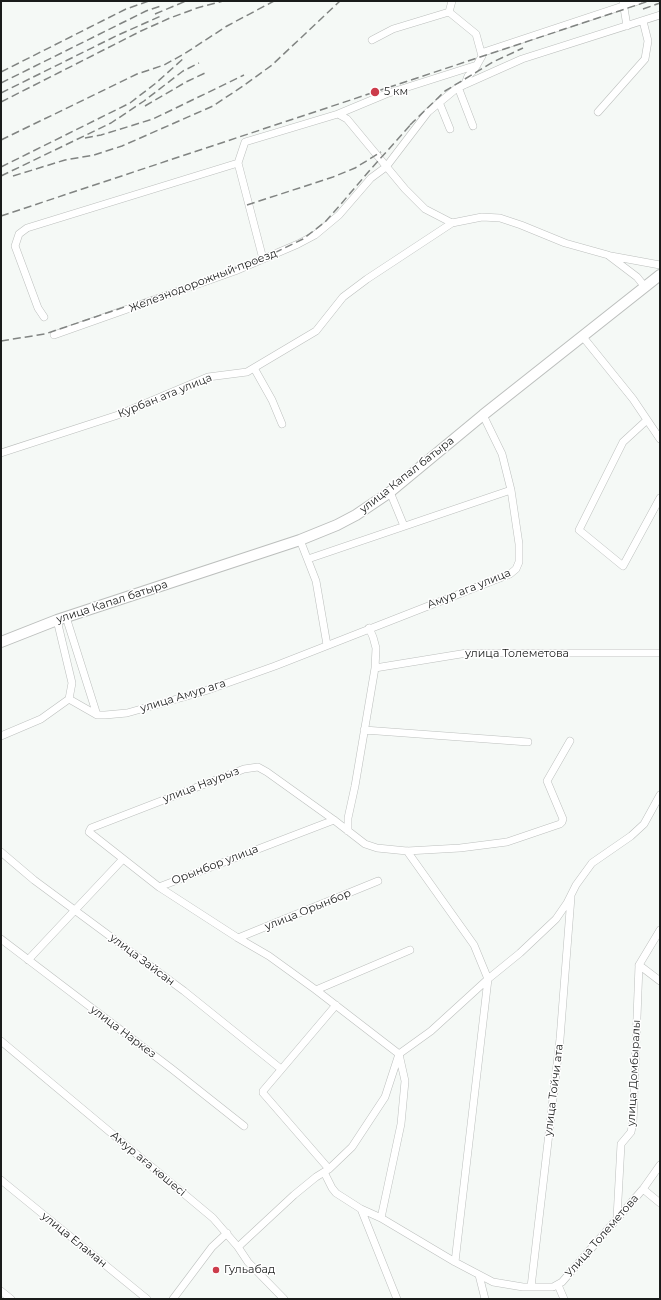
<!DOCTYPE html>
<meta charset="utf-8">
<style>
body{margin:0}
#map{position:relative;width:661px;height:1300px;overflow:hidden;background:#f5f9f6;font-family:Montserrat,sans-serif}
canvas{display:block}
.frame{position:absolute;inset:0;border:2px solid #1a1c1b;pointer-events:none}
</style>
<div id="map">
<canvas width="661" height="1300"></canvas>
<div class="frame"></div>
</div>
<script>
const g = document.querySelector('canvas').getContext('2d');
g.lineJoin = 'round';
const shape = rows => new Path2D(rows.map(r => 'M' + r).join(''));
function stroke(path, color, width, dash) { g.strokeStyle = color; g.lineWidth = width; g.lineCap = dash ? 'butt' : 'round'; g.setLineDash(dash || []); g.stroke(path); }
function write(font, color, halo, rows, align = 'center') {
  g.font = font + ' Montserrat,sans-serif'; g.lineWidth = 3; g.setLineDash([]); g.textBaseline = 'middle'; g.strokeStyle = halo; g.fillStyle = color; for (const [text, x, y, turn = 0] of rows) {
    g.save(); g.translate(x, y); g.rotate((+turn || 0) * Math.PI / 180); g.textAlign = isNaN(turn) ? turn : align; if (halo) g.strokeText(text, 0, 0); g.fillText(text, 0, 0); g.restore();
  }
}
const street = shape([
 [452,1,449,12,476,34,482,56,474,70,468,76,465,84],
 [623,2,627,26],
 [372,40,393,29,449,12],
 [481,53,638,1],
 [458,87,473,126],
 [439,102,450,129],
 [598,112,645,59,648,41,643,21],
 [338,114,386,94,477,65],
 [611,256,660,265],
 [263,259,238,163,245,142,338,114,347,119,405,189,425,209,452,223,482,217,500,218,521,225,565,243,608,255,637,277,645,287],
 [44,317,38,308,15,246,19,234,27,228,238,163],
 [54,335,235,271,298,244,315,235,339,215,371,178,386,167,428,112,457,88,522,59,660,15],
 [583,337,633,399,660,439],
 [254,368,272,400,282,424],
 [647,420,623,442,579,530,623,566,660,498],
 [1,453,118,415,208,377,247,372,316,331,343,297,367,279,452,223],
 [390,492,404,526],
 [300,540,316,581,327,645],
 [308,559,511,490,502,454,483,415],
 [66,617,97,715],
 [57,620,72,683,69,699],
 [375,668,467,653,660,653],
 [364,730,528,742],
 [1,736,41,719,69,699,97,715,105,715,127,713,205,691,275,666,510,574,516,569,519,562,519,544,511,490],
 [334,820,159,887,89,832,91,828,244,769,258,767,267,772,334,820,365,844,377,848,407,851,460,848,507,842,560,824,562,822,563,819,547,781,570,741],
 [348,831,348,818,355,786,375,668,376,648,373,637,369,628],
 [407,851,474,945,488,979,455,1262],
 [1,852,34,880,184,991,281,1069],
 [159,887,238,938,269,956,316,990,399,1054,405,1081,401,1124,381,1218],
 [238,938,378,881],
 [1,939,172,1069,244,1126],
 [28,960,123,859],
 [639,965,660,981],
 [316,990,410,950],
 [1,1041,213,1218,238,1247,248,1262,284,1299],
 [329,1169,263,1093,263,1091,336,1005],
 [324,1172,332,1188,336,1193,361,1209,397,1299],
 [1,1180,147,1299],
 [643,1189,660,1203],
 [361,1209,381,1218,455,1262,493,1282,523,1287,553,1287,562,1282,643,1189,660,1165],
 [617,1218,621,1144,631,1132,633,1122,639,965,660,930],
 [238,1247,294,1195,316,1177,329,1169,352,1147,385,1097,399,1054,431,1031,488,979,520,953,556,919,567,903,576,885,592,863,631,836,644,824,660,795],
 [479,1275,485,1299],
 [558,1285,564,1299],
 [531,1287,560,1039,571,897],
 [1,1291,11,1299],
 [173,1299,212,1247,227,1233]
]);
const secondary = shape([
 [1,642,57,620,300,540,337,525,356,515,390,492,483,415,660,275]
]);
const rail = shape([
 [643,9,660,3],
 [155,14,186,1],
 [1,72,126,9,149,1],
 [1,83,146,11,161,6],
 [1,93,116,36,163,15],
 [1,102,141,31,170,18,197,8,223,1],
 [145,106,186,82,205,73],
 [410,125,445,91,493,62,523,48],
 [85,138,101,135,153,119,244,75],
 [1,140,137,74,164,65,184,54,227,26,274,1],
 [1,167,130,103,156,83,184,58],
 [1,176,111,123,144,101,183,71,199,63],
 [13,176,65,160,94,155,122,146,213,106,243,86,272,65,340,1],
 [247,205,333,177,355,168,381,152],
 [1,216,649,1],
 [1,341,45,334,145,300,264,258,303,239,325,222,341,204,370,170,414,121]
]);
const markers = [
 [375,92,5,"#cc3c4b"],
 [216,1270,4,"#cc3c4b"]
];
const poiNames = [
 ["5 км",384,92],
 ["Гульабад",224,1270]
];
const streetNames = [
 ["Железнодорожный проезд",203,281,-21],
 ["Курбан ата улица",165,396,-22],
 ["улица Капал батыра",407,475,-38],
 ["Амур ага улица",469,589,-22],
 ["улица Капал батыра",112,602,-18],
 ["улица Толеметова",517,654],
 ["улица Амур ага",183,696,-17],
 ["улица Наурыз",201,785,-21],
 ["Орынбор улица",215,865,-21],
 ["улица Орынбор",308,910,-22],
 ["улица Зайсан",142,960,37],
 ["улица Наркез",123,1032,37],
 ["улица Домбыралы",634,1073,-87],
 ["улица Тойчи ата",554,1090,-83],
 ["Амур аға көшесі",148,1164,40],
 ["Улица Толеметова",602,1236,-49],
 ["улица Еламан",74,1240,39]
];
stroke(street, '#bcbfbd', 8);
stroke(secondary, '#bcbfbd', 12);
stroke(street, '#fff', 7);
stroke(secondary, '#fff', 10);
stroke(rail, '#818482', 1.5, [8, 4]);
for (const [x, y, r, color] of markers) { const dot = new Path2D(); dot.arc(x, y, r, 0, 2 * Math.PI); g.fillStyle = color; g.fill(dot); stroke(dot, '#fff', 1.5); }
write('11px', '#1a1c1b', '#fff', poiNames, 'left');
write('11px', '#1a1c1b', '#fff', streetNames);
</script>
